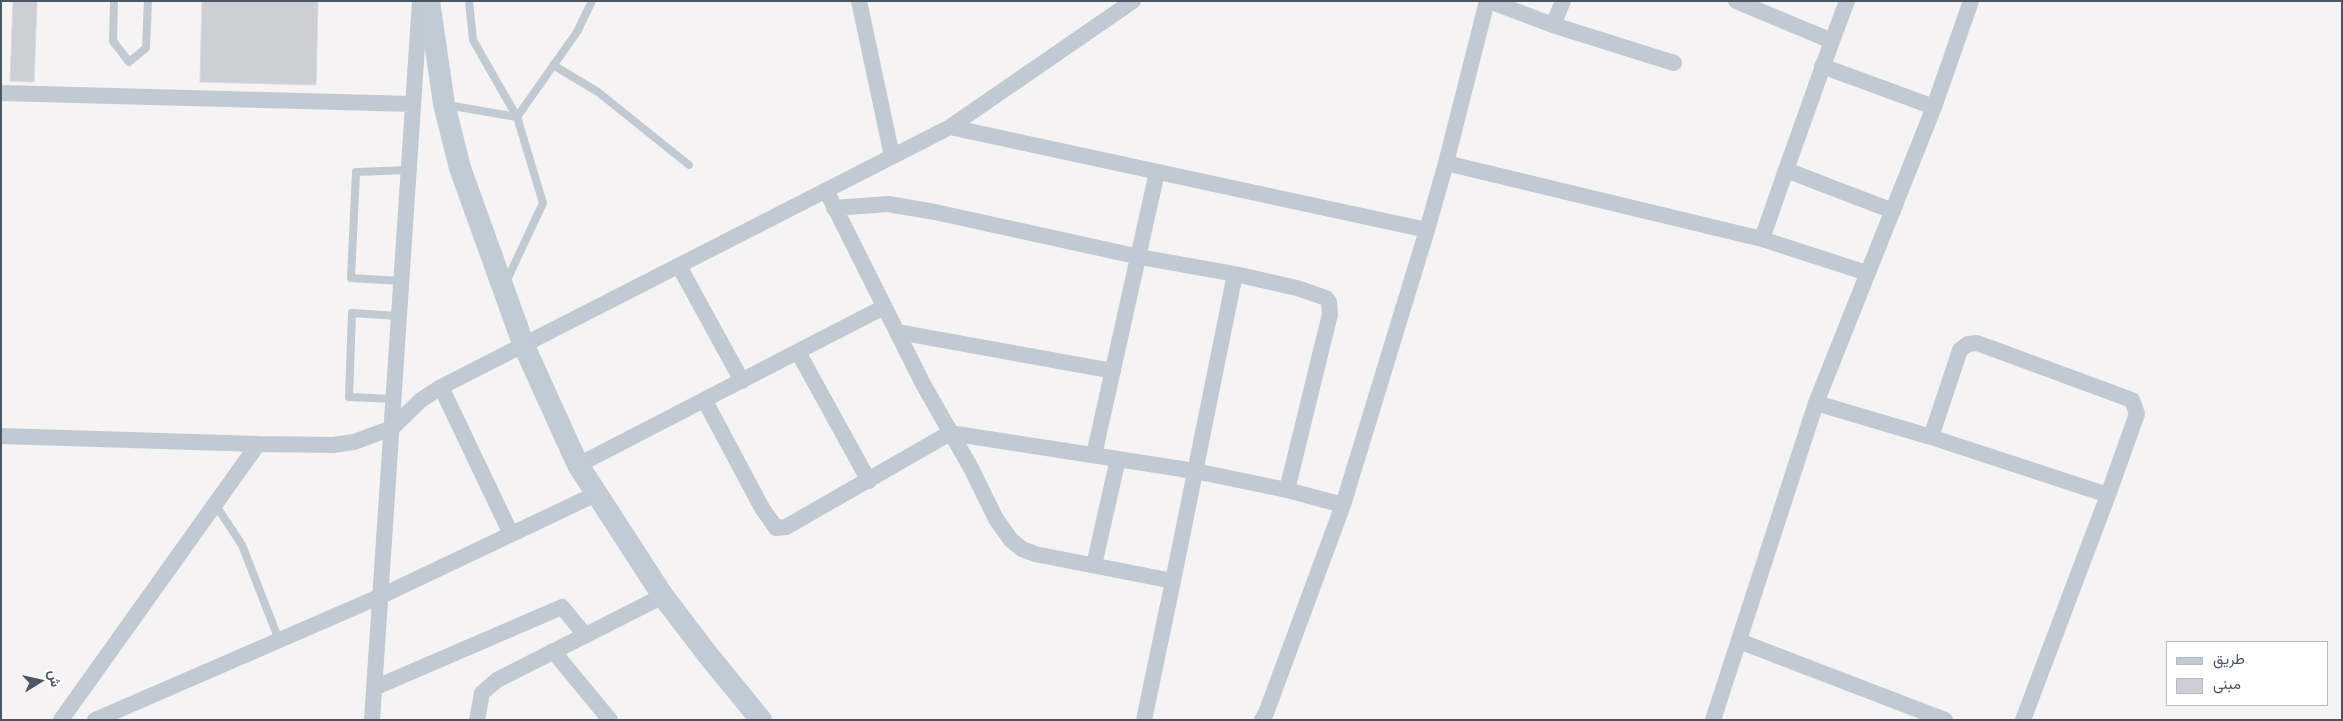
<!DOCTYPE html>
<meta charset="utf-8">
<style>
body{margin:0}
#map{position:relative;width:2343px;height:721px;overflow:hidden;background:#f5f3f3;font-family:"Roboto Condensed",Vazirmatn,sans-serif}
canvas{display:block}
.frame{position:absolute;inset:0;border:2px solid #4a5661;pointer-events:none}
.legend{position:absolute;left:2166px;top:641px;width:162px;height:65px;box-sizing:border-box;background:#fff;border:1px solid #b7bbc0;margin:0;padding:6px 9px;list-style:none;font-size:15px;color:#4a5661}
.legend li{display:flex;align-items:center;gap:10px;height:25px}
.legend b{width:25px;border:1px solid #b7bbc0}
.north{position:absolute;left:15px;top:656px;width:50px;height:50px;-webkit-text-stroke:4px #fff;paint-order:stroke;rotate:80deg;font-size:14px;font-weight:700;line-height:20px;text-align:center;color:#4a5661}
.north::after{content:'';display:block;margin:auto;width:18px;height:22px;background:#4a5661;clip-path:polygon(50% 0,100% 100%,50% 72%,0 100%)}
</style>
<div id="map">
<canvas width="2343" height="721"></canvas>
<div class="frame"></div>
<ul class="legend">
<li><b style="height:6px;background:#c1cbd6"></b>طريق</li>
<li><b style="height:14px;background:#cdcfd5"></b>مبنى</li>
</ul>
<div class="north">ش</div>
</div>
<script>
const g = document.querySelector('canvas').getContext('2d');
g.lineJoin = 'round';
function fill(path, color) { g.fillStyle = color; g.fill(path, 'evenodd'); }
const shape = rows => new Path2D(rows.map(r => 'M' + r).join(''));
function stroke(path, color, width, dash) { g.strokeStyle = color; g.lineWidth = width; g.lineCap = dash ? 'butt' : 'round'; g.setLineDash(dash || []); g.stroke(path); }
const building = shape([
 [13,1,37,1,34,82,10,81,13,1],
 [202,1,318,1,316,85,200,82,202,1]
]);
const lane = shape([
 [114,1,113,41,129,62,146,48,148,1],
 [469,1,473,40,517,117,577,32,592,1],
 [553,65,598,92,689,165],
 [447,105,517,117,543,203,506,282],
 [401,281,351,278,356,172,409,170],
 [394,399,349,397,352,313,399,316],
 [215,504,242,545,279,640]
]);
const street = shape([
 [859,1,892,156],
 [1489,1,1553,25,1674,63],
 [1736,1,1832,41,1786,170,1893,211],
 [1553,25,1563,1],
 [1832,41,1847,1],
 [1822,66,1934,107],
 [1,93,413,104],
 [950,127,1427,230,1343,505,1266,713,1262,720],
 [1446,163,1487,1],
 [826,190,923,384,971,468,996,519,1011,540,1022,549,1035,554,1173,581,1144,720],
 [834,208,888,204,935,212,1140,257,1235,274,1297,288,1326,298,1329,302,1330,314,1287,490],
 [1427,230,1446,163,1762,239,1867,273],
 [1762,239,1786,170],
 [679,266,742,381],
 [898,332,1113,371],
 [798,352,869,481],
 [441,387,511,534],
 [705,401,762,508,776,528,786,527,950,433,1195,471,1287,490,1343,505],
 [1816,403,1931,437,2108,495,2023,720],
 [1,436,258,444],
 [1931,437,1960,350,1968,344,1977,343,2132,400,2137,414,2108,495],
 [1094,455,1157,172],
 [578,465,884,307],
 [1094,565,1118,459],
 [1173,581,1235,274],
 [1739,641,1945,720],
 [553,651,610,720],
 [374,688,562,607,585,635],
 [61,720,258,444,333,445,354,442,392,428,421,400,441,387,950,127,1133,1],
 [95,720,381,596,596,494],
 [372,720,420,1],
 [477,720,482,693,497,680,663,596],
 [1713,720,1816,403,1934,107,1971,1]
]);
const secondary = shape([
 [429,1,444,104,460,168,524,346,578,465,663,596,708,655,761,720]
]);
fill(building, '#cdcfd5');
stroke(building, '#d7d9de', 1);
stroke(lane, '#c1cad2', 8);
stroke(street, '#c1cad2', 16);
stroke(secondary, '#c1cbd6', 22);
</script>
